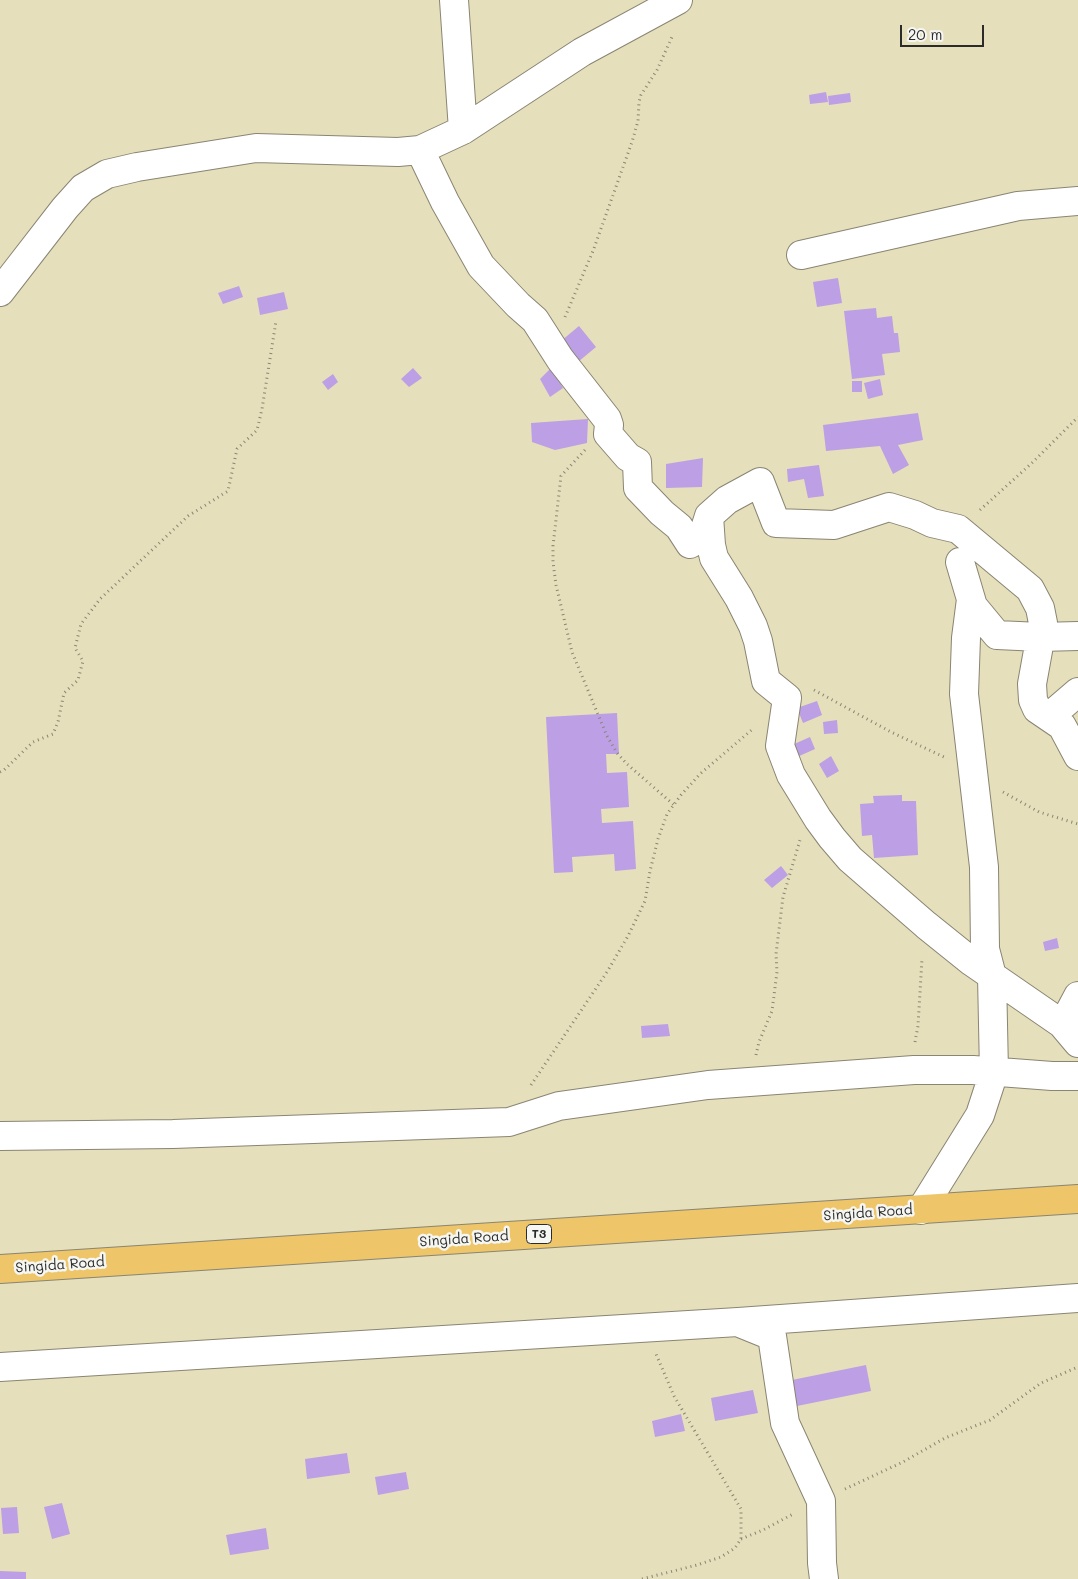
<!DOCTYPE html>
<style>
body{margin:0}
#map{position:relative;width:1078px;height:1579px;overflow:hidden;background:#e6dfbb;font-family:Mali,sans-serif}
canvas{display:block}
.scale{position:absolute;left:900px;top:25px;width:84px;height:22px;box-sizing:border-box;border:2px solid #2b2b2b;border-top:0;padding-left:6px;font-size:15px;line-height:18px;white-space:nowrap;color:#2b2b2b;-webkit-text-stroke:4px #f6f6f2;paint-order:stroke}
</style>
<div id="map">
<canvas width="1078" height="1579"></canvas>
<div class="scale">20 m</div>
</div>
<script>
const g = document.querySelector('canvas').getContext('2d');
g.lineJoin = 'round';
function fill(path, color) { g.fillStyle = color; g.fill(path, 'evenodd'); }
const shape = rows => new Path2D(rows.map(r => 'M' + r).join(''));
function stroke(path, color, width, dash) { g.strokeStyle = color; g.lineWidth = width; g.lineCap = dash ? 'butt' : 'round'; g.setLineDash(dash || []); g.stroke(path); }
function write(font, color, halo, rows, align = 'center') {
  g.font = font + ' Mali,sans-serif'; g.lineWidth = 5; g.setLineDash([]); g.textBaseline = 'middle'; g.strokeStyle = halo; g.fillStyle = color; for (const [text, x, y, turn = 0] of rows) {
    g.save(); g.translate(x, y); g.rotate((+turn || 0) * Math.PI / 180); g.textAlign = isNaN(turn) ? turn : align; if (halo) g.strokeText(text, 0, 0); g.fillText(text, 0, 0); g.restore();
  }
}
const building = shape([
 [826,92,828,102,810,104,809,95],
 [850,93,851,102,829,105,828,96],
 [838,278,842,303,817,307,813,282],
 [239,286,243,297,223,304,218,293],
 [284,292,288,309,260,315,257,298],
 [876,308,877,318,892,316,894,333,898,333,900,352,882,354,885,375,852,379,844,311],
 [579,326,596,347,572,367,555,346],
 [413,368,422,378,409,387,401,379],
 [551,368,563,388,550,397,540,379],
 [333,374,338,382,328,390,322,382],
 [880,379,883,395,868,399,864,383],
 [852,381,862,381,862,392,852,392],
 [918,413,923,440,898,445,909,465,893,474,880,446,826,451,823,425],
 [588,419,587,443,555,450,532,442,531,423],
 [703,458,702,487,666,488,666,464],
 [819,465,824,496,808,498,804,479,788,482,787,469],
 [817,701,822,715,803,723,797,708],
 [617,713,619,754,606,754,607,773,627,772,629,807,601,809,602,823,633,821,636,869,615,871,614,854,572,857,573,872,554,873,546,717],
 [837,720,838,733,824,734,823,722],
 [810,737,815,749,797,757,792,745],
 [831,756,839,771,827,778,819,764],
 [902,795,902,801,916,801,918,855,874,858,872,835,862,836,860,804,874,803,873,796],
 [781,866,788,875,772,888,764,880],
 [1057,938,1059,948,1045,951,1043,942],
 [668,1024,670,1036,642,1038,641,1026],
 [866,1365,871,1391,797,1406,792,1380],
 [753,1390,758,1413,715,1421,711,1398],
 [681,1414,685,1431,655,1437,652,1421],
 [347,1453,350,1473,307,1479,305,1459],
 [406,1472,409,1489,378,1495,375,1477],
 [62,1503,70,1534,52,1539,44,1507],
 [17,1507,19,1533,3,1534,1,1508],
 [266,1528,269,1549,230,1555,226,1535],
 [0,1571,26,1572,26,1579,0,1579]
]);
const path = shape([
 [565,317,593,251,632,142,638,121,639,102,641,95,657,70,672,37],
 [585,450,561,476,553,546,553,562,556,585,572,652,607,736,617,753,627,764,674,805],
 [980,510,1033,462,1078,417],
 [814,690,891,732,944,757],
 [0,772,4,770,33,742,53,734,58,722,64,693,78,680,83,661,75,648,81,624,100,599,188,516,228,491,237,449,257,430,262,409,276,321],
 [1003,792,1039,812,1078,824],
 [915,1042,918,1026,922,959],
 [756,1055,759,1042,772,1011,777,972,776,954,783,897,800,840],
 [531,1085,607,972,628,936,645,901,650,871,658,839,667,814,681,795,700,774,754,728],
 [845,1489,903,1462,945,1438,990,1420,1041,1383,1078,1367],
 [741,1539,763,1530,795,1513],
 [642,1579,697,1565,721,1557,735,1548,741,1539,741,1509,674,1396,656,1354]
]);
const minor = shape([
 [454,0,463,130],
 [420,150,445,202,481,266,518,305,535,320,560,359,607,419,609,425,608,434,628,457,637,462,638,488,662,513,679,527,690,544,703,535,709,516,711,545,714,558,739,598,753,626,758,641,766,681,787,698,780,746,791,775,818,819,832,838,850,859,926,925,972,962,1062,1024,1078,1043],
 [801,255,1018,206,1078,201],
 [0,292,65,208,83,188,107,174,137,167,256,148,398,152,420,150,463,130,582,52,678,0],
 [709,516,727,500,760,482,776,523,834,525,889,507,915,515,932,523,958,529,1030,589,1040,608,1043,623,1032,684,1033,700,1037,709,1062,726,1078,756],
 [960,562,973,606,997,635,1040,637,1078,636],
 [1050,716,1078,692],
 [1071,1033,1070,1011,1078,996],
 [0,1136,173,1134,509,1122,559,1106,708,1085,914,1070,973,1070,1052,1076,1078,1076],
 [921,1210,980,1115,994,1072,992,976,985,949,984,867,964,694,966,638,971,599],
 [740,1323,772,1336,785,1423,821,1501,822,1563,824,1579],
 [0,1367,738,1322,1078,1298]
]);
const trunk = shape([
 [0,1269,1078,1199]
]);
const shields = [
 [539,1234,25]
];
const shieldNames = [
 ["T3",539,1234]
];
const streetNames = [
 ["Singida Road",868,1213,-4],
 ["Singida Road",464,1239,-4],
 ["Singida Road",60,1265,-4]
];
fill(building, '#bc9fe4');
stroke(minor, '#888573', 30);
stroke(trunk, '#888573', 30);
stroke(path, '#888573', 3, [1, 4]);
stroke(minor, '#fff', 28);
stroke(trunk, '#eec569', 28);
for (const [x, y, w] of shields) { const box = new Path2D(); box.roundRect(x - w / 2, y - 9.5, w, 19, 4); g.fillStyle = '#f6f6f2'; g.fill(box); stroke(box, '#2b2b2b', 1); }
write('bold 12px', '#2b2b2b', null, shieldNames);
write('14px', '#2b2b2b', '#f6f6f2', streetNames);
</script>
